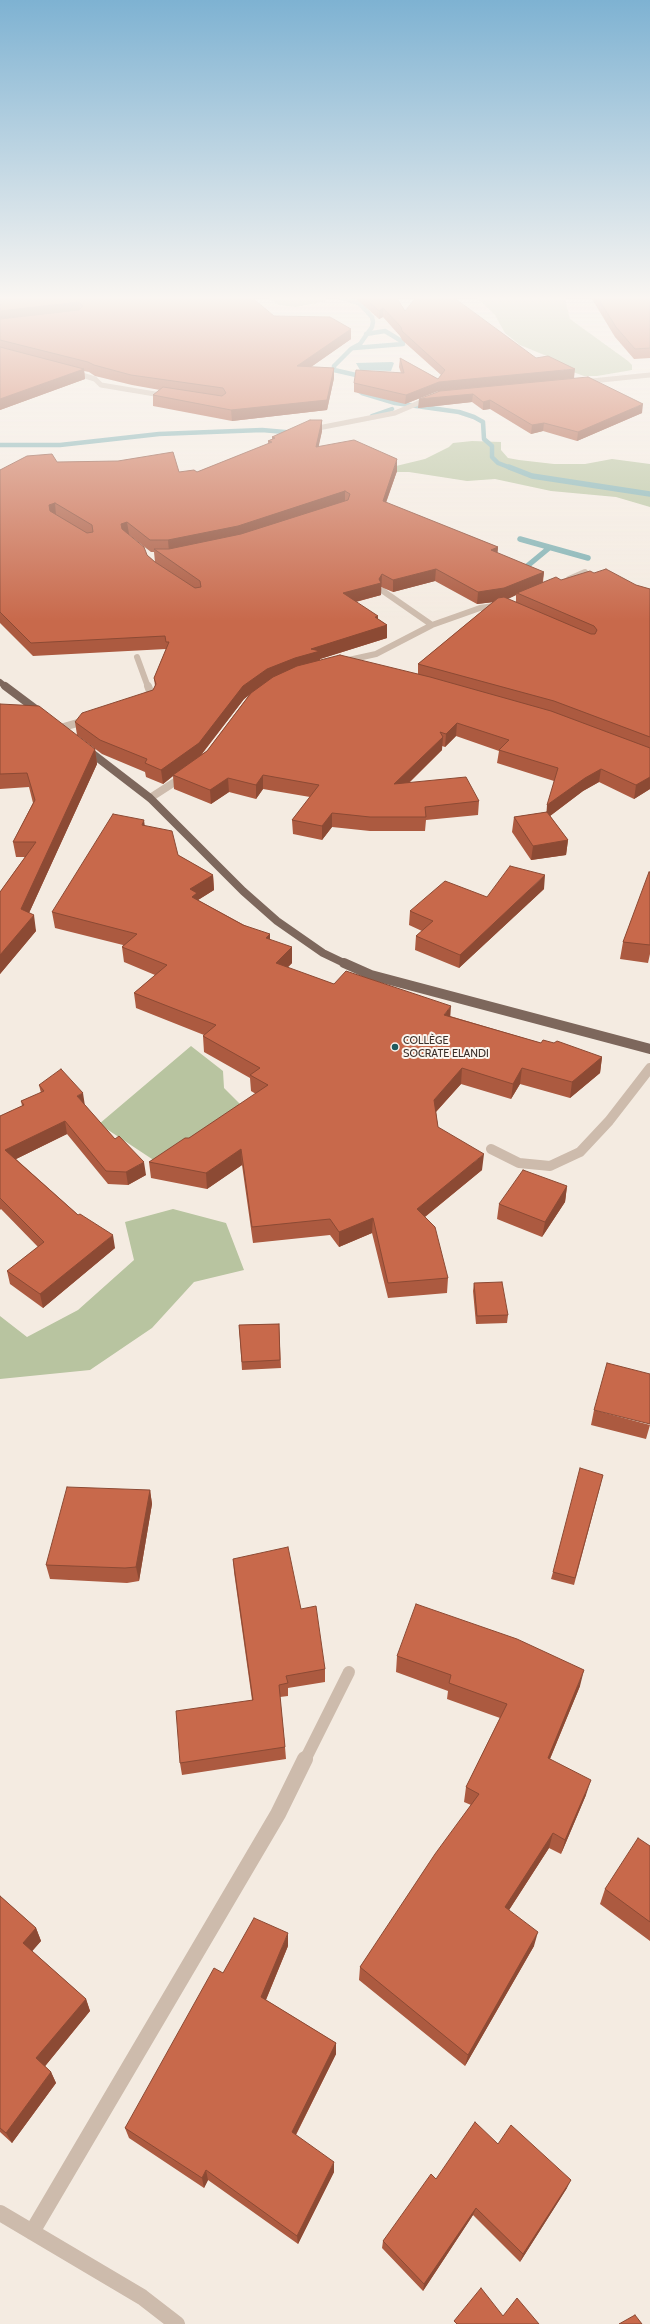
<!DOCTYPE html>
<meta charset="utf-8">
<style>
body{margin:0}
canvas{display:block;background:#f4ebe1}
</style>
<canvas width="650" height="2324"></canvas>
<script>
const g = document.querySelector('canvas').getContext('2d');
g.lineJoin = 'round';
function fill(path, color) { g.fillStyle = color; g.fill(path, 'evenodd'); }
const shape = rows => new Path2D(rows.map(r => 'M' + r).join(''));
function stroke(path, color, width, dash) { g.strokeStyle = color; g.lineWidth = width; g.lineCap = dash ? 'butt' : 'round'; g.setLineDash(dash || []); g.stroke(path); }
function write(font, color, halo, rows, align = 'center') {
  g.font = font + ' Cabin,sans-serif'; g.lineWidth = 4; g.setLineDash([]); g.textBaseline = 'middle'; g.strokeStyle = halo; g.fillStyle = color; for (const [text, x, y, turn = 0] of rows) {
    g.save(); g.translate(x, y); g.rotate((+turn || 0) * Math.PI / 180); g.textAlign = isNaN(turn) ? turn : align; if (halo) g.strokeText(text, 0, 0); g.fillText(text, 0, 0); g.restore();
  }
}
const green = shape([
 [264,295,323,295,327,301,296,307,278,305],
 [474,295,564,295,570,319,628,361,632,365,632,370,597,376,584,376,573,372,554,359,520,345,505,333,495,315],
 [472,441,501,442,501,450,508,458,519,460,554,464,585,464,612,459,650,464,650,507,616,497,551,491,495,479,467,481,409,472,388,472,396,466,425,459,449,447,453,443],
 [191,1046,223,1071,224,1088,246,1110,155,1161,99,1124],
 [173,1209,226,1223,244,1270,194,1282,152,1328,90,1370,0,1379,0,1316,27,1337,78,1310,134,1260,125,1222]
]);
const water = shape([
 [356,363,392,362,394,363,391,371,360,370]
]);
const streamFar1 = shape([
 [332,295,359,303,372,317,373,322,372,327,360,344,351,349,334,366,334,370,356,375,361,380,359,391,362,393,395,403,459,412,474,417,483,422,484,439,492,446,492,457,498,463,511,468],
 [366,334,385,331,403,342],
 [354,348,403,344],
 [372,416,392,409],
 [0,445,60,445,159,434,262,430,296,433]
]);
const stream = shape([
 [509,467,532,476,650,494],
 [520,539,588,558],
 [520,572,549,548]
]);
const minorFar5 = shape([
 [72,372,95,379,101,385,167,396],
 [582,382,650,375],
 [313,429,395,413,430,398]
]);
const minorFar4 = shape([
 [569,579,585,572],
 [383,591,432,625],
 [137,657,148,687],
 [344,661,376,654,432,625,480,608,501,605]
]);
const minorFar3 = shape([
 [147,701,152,697,148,686],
 [60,728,88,720],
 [150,798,184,776]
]);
const minorFar2 = shape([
 [491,1149,519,1163,550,1166,580,1152,609,1121,650,1068]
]);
const minorFar1 = shape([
 [305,1760,349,1672]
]);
const minor = shape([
 [0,2213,142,2297,177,2324],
 [32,2232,278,1814,305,1759]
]);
const majorFar2 = shape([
 [0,682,6,687]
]);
const majorFar1 = shape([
 [5,686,41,713],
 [85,748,150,798,243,891,277,921,323,953,346,964]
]);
const major = shape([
 [344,963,371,975,650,1049]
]);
const wall = shape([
 [0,295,274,316,351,329,351,339,311,367,334,368,334,378,327,410,232,421,153,406,153,395,160,390,132,385,95,376,89,372,84,371,85,379,0,410],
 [352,295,395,295,405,311,436,298,536,358,642,413,577,441,543,431,531,434,490,409,483,410,472,402,418,408,438,391,405,404,354,392,354,383,401,373,399,367,400,358,438,379,441,375,402,340,400,336,383,317,379,319],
 [592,295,650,295,650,358,634,359,615,337,592,299],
 [322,420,322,431,318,447,397,471,386,503,498,547,497,553,544,572,543,582,561,580,594,573,650,589,650,789,634,799,599,782,583,791,550,816,568,840,566,855,531,860,512,832,514,817,547,812,554,781,497,763,499,751,456,736,445,747,442,746,442,750,409,783,479,801,478,815,426,820,425,831,370,831,332,827,322,840,293,834,292,820,310,797,263,789,256,799,229,792,211,804,174,789,173,776,163,784,146,777,145,772,102,754,77,735,75,722,153,690,155,686,154,678,166,649,33,656,0,623,0,470,57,462,179,472,197,472,268,444,268,441,272,439,272,437],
 [128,534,151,552,154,552,155,562,170,572,155,562,147,555],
 [435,581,477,604,493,602,418,664,418,674,320,660,320,659,387,638,387,625,378,619,356,602,381,595,381,587,393,592],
 [516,595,516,602,508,599],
 [250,694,207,751,202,754,244,699],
 [0,704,95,749,97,764,29,913,36,931,0,974,0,892,25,857,16,857,13,842,33,803,29,787,0,789],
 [145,826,178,855,213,875,214,890,198,900,270,939,292,963,287,968,334,984,450,1016,541,1043,602,1057,600,1073,570,1098,520,1084,511,1099,461,1084,436,1112,438,1127,482,1170,425,1217,448,1278,447,1293,388,1298,372,1233,339,1247,330,1235,253,1243,242,1165,207,1189,151,1178,149,1162,189,1138,256,1094,251,1091,250,1078,204,1052,203,1036,204,1035,136,1008,134,993,155,975,124,962,122,947,123,945,55,928,52,912],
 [650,872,650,954,648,963,620,959,623,942],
 [544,889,459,968,415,950,416,936,422,931,409,925,410,911,487,897],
 [39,1085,84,1104,146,1175,128,1185,108,1184,67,1134,16,1159,115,1248,43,1308,10,1284,7,1271,38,1247,1,1209,0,1210,0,1116,22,1106,21,1101,41,1093],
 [567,1186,565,1202,542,1237,497,1219,499,1204],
 [474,1283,508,1315,507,1323,476,1324,473,1291],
 [279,1324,281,1368,242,1370,239,1325],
 [594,1410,650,1425,646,1439,591,1425],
 [601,1483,574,1585,551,1579,553,1572],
 [150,1490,152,1504,139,1581,127,1583,50,1579,46,1565],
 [233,1559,301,1609,325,1669,325,1682,288,1688,288,1696,280,1697,285,1747,286,1759,182,1775,180,1763,252,1700,234,1572],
 [397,1656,580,1686,550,1759,586,1795,561,1854,549,1848,509,1910,534,1946,465,2066,359,1980,360,1967,471,1805,464,1802,466,1787,500,1718,447,1699,448,1691,396,1672],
 [650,1846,650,1941,600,1904,605,1889],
 [0,1896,36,1928,41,1941,32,1951,86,1999,90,2011,45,2066,51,2072,56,2083,12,2143,0,2132],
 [288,1946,266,2000,336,2043,336,2054,296,2135,334,2172,298,2244,208,2180,204,2188,129,2138,125,2128,223,1973],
 [498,2144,567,2188,520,2262,473,2215,423,2291,382,2248,383,2241,436,2179]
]);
const shadedWall = shape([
 [79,302,80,312,0,321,0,311],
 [383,308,383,317,379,319,379,311],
 [351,329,351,339,298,376,297,366],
 [334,368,334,378,327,410,232,421,231,410],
 [84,369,85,379,0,410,0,399],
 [575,369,574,378,438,391,405,404,406,395,439,382],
 [473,394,472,402,418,408,419,399],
 [490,400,490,409,483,410,483,402],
 [643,404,642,413,577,441,578,432],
 [322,420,322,431,316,459,316,447],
 [544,423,543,431,531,434,532,425],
 [397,459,397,471,382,513,383,501],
 [345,491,345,503,239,538,169,552,168,540],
 [55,503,56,515,50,516,49,505],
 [127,522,129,534,122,535,121,524],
 [498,547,497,559,491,550],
 [436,569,435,581,393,592,393,580],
 [544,572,542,584,517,593,516,595,503,601,477,604,478,592],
 [382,574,381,595,343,605,343,593,379,579],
 [378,616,378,628,387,625,387,638,320,659,320,664,267,682,244,699,200,756,173,775,173,776,163,784,161,770,243,686,267,669,311,649],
 [457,723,456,736,445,747,446,734],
 [443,737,442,750,393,798,394,784],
 [95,749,97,764,24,924,21,909],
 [601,769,599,782,583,791,546,819,547,805,585,778],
 [263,775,263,789,256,799,256,785],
 [650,777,650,789,634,799,636,785],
 [228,778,229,792,211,804,210,790],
 [332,813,332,827,322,840,322,826],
 [144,820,146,835,142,825],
 [568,840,566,855,531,860,533,846],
 [213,875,214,890,198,900,193,912,190,889],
 [545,875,544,889,459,968,460,955],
 [34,915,36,931,0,974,0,955],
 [270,934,270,950,266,938],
 [292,947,292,963,276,979,276,963],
 [451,1006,450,1021,444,1015],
 [602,1057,600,1073,570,1098,572,1082],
 [462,1068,461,1084,433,1115,434,1100],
 [522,1068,520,1084,511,1099,513,1084],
 [83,1093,85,1106,77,1096],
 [65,1121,67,1134,8,1163,5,1150],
 [241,1149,242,1165,207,1189,206,1173],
 [484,1154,482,1170,416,1224,417,1209],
 [144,1162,146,1175,128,1185,126,1172],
 [567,1186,565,1202,542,1237,545,1222],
 [373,1218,372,1233,339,1247,339,1232],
 [113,1235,115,1248,43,1308,40,1294],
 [150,1490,152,1504,139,1581,136,1567],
 [584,1670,580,1686,544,1773,548,1758],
 [591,1780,586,1795,561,1854,565,1840],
 [553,1833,549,1848,502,1921,505,1907],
 [36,1928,41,1941,28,1956,23,1943],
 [538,1932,534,1946,465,2066,468,2055],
 [288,1933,288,1946,262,2009,261,1997],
 [86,1999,90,2011,42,2070,36,2058],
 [336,2043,336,2054,292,2142,292,2132],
 [51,2072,56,2083,12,2143,6,2133],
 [334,2162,334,2172,298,2244,297,2236],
 [206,2170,208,2180,204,2188,202,2178],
 [571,2180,567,2188,520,2262,523,2254],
 [476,2208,473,2215,423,2291,424,2284]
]);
const building = shape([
 [5,295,249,295,274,316,330,317,351,329,297,366,334,368,327,400,231,410,153,395,163,387,222,396,226,393,223,388,131,375,94,365,88,362,0,340,0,319,79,310,83,306,79,302,0,311,0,296,5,295],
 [361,295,395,295,405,311,418,295,432,295,436,298,453,297,536,358,548,356,575,369,439,382,406,395,354,383,356,370,404,373,400,358,438,379,445,370,402,331,401,327,383,308,379,311,361,295],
 [596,295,650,295,650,348,635,349,616,327,596,295],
 [0,347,84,369,0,399,0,347],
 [588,377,643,404,578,432,544,423,532,425,490,400,483,402,473,394,419,399,440,391,588,377],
 [310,420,322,420,316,447,354,440,397,459,383,501,498,547,491,550,544,572,504,588,478,592,436,569,393,580,382,574,379,579,381,583,343,593,378,616,375,617,387,625,311,649,320,651,295,658,267,669,243,686,199,743,161,770,145,763,147,759,100,740,75,722,82,713,153,690,156,684,154,678,169,642,166,642,165,636,31,643,0,612,0,470,27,456,52,454,57,462,118,461,173,452,179,472,194,470,197,472,272,442,268,441,275,438,272,437,310,420],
 [345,491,350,494,348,500,241,534,169,549,154,549,200,581,201,587,195,588,155,562,147,555,144,547,122,529,121,524,127,522,150,540,168,540,238,526,345,491],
 [55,503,92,525,93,532,87,533,50,511,49,505,55,503],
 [606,569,636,585,650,589,650,737,554,701,418,664,498,598,504,597,591,634,595,634,597,630,594,626,517,593,556,577,561,580,590,571,594,573,606,569],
 [340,655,430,677,551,711,650,748,650,777,636,785,601,769,585,778,547,805,558,768,499,750,509,740,457,723,446,734,440,732,443,737,394,784,466,777,479,801,425,807,426,817,370,817,332,813,322,826,292,820,319,785,263,775,256,785,228,778,210,790,173,775,207,751,251,693,273,677,297,666,340,655],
 [0,704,39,706,95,749,21,909,34,915,0,955,0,892,36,842,13,842,35,800,27,773,0,774,0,704],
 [547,812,568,840,533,846,514,817,547,812],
 [113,814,144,820,142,825,172,831,178,855,213,875,190,889,197,893,192,897,243,925,270,934,266,938,292,947,276,963,334,984,346,971,451,1006,444,1015,541,1043,543,1040,554,1043,557,1041,602,1057,572,1082,522,1068,513,1084,462,1068,434,1100,438,1127,484,1154,417,1209,435,1227,448,1278,388,1283,373,1218,339,1232,330,1219,252,1227,241,1149,206,1173,149,1162,185,1138,189,1138,268,1085,250,1075,260,1068,203,1036,216,1025,134,993,167,965,122,947,137,934,52,912,113,814],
 [510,866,545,875,460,955,416,936,433,921,410,911,445,881,487,897,510,866],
 [649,872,650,872,650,945,623,942,649,872],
 [61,1069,83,1093,77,1096,115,1139,119,1136,144,1162,126,1172,106,1171,65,1121,5,1150,78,1215,80,1214,113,1235,40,1294,7,1271,44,1242,0,1198,0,1116,24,1105,21,1101,44,1091,39,1085,61,1069],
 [523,1170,567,1186,545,1222,499,1204,523,1170],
 [502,1282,508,1315,477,1316,474,1283,502,1282],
 [279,1324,280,1360,242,1362,239,1325,279,1324],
 [607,1363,650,1374,650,1424,594,1410,607,1363],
 [580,1468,603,1475,575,1578,553,1572,580,1468],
 [67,1487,150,1490,136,1567,125,1568,46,1565,67,1487],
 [288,1547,301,1609,316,1606,325,1669,286,1676,288,1683,279,1685,285,1747,180,1763,176,1711,253,1700,233,1559,288,1547],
 [416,1604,517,1639,584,1670,548,1758,591,1780,565,1840,553,1833,505,1907,538,1932,468,2055,360,1967,435,1854,479,1794,466,1787,507,1704,449,1683,451,1675,397,1656,416,1604],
 [638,1838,650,1846,650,1922,605,1889,638,1838],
 [0,1896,36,1928,23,1943,86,1999,36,2058,51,2072,6,2133,0,2128,0,1896],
 [254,1918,288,1933,261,1997,336,2043,292,2132,334,2162,297,2236,206,2170,202,2178,125,2128,214,1968,223,1973,254,1918],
 [475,2122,498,2144,511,2125,571,2180,523,2254,476,2208,424,2284,383,2241,431,2174,436,2179,475,2122],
 [481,2288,503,2316,517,2298,539,2324,457,2324,454,2321,481,2288],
 [635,2315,642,2324,619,2324,635,2315]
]);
const markers = [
 [395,1047,4,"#1f5a5e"]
];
const poiNames = [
 ["COLLÈGE",403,1041],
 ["SOCRATE ELANDI",403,1054]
];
fill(green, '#b8c4a0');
fill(water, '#7fb0b2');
stroke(streamFar1, '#7fb0b2', 4.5);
stroke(stream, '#7fb0b2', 5.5);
stroke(minorFar5, '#cdbbac', 5);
stroke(minorFar4, '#cdbbac', 6);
stroke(minorFar3, '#cdbbac', 8);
stroke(minorFar2, '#cdbbac', 10);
stroke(minorFar1, '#cdbbac', 12);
stroke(minor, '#cdbbac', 16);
stroke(majorFar2, '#7d675c', 6);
stroke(majorFar1, '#7d675c', 8);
stroke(major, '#7d675c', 10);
fill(wall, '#ac5a40');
fill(shadedWall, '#8c4a34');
fill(building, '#c8694b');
stroke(building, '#8c4a34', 1);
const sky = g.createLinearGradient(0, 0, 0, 621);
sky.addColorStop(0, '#7eb2d2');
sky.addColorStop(0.48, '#faf6f2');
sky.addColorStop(1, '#faf6f200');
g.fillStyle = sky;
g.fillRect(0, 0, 650, 621);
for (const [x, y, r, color] of markers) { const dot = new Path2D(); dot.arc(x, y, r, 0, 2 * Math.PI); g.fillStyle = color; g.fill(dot); stroke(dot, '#fbf5ee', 1.5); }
write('11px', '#3b302b', '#fbf5ee', poiNames, 'left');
</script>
